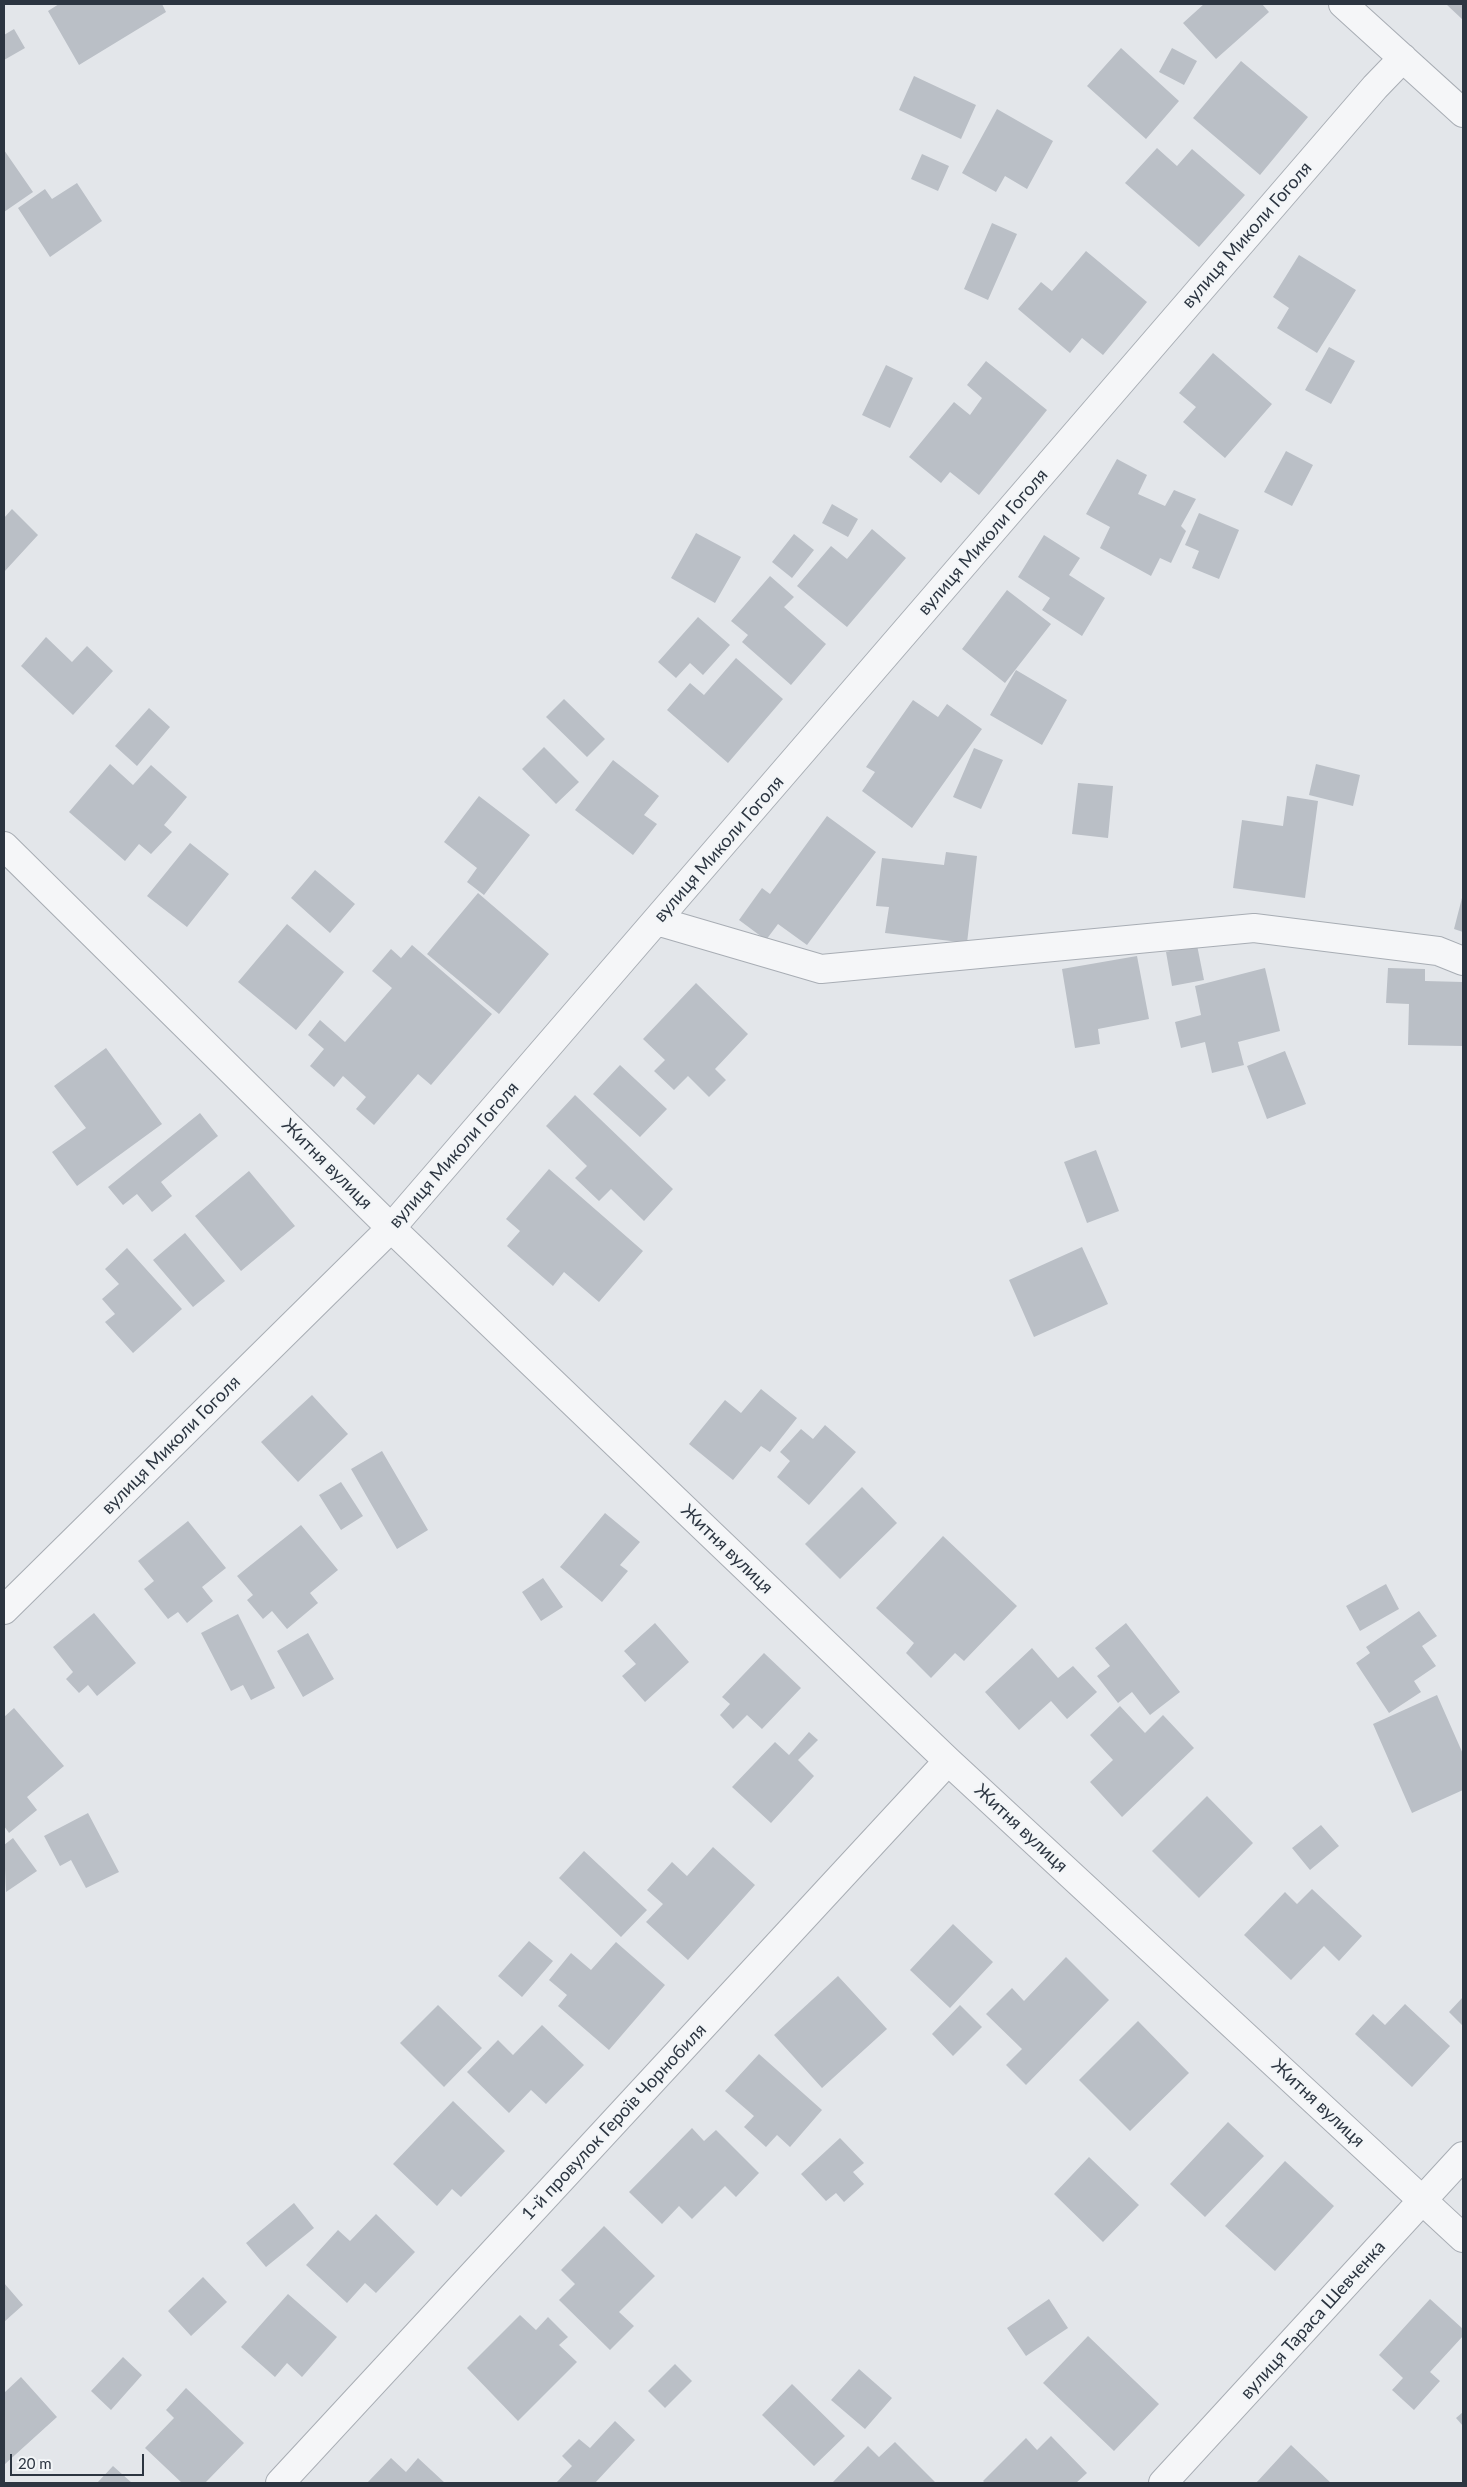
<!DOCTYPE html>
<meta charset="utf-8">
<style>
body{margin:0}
#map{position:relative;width:1467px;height:2487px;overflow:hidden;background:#e3e6ea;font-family:Lato,sans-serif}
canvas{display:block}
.frame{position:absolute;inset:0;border:5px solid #2c3541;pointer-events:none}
.scale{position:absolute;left:10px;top:2454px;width:134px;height:22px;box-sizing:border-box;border:2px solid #2c3541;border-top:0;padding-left:6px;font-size:15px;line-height:18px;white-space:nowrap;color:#2c3541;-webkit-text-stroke:4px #f2f5f7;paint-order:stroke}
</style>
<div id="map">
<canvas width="1467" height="2487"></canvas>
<div class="frame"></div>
<div class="scale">20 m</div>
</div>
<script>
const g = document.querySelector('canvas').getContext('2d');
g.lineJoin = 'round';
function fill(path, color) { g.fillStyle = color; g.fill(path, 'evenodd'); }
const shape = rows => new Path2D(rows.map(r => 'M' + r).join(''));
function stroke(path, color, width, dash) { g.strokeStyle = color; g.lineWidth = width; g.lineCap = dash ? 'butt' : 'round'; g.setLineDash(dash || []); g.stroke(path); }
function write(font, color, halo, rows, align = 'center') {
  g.font = font + ' Lato,sans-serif'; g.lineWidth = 4; g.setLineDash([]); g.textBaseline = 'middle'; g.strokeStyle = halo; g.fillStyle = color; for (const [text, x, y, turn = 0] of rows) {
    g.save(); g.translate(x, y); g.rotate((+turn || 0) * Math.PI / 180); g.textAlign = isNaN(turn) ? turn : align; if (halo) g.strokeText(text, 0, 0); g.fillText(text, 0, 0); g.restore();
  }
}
const building = shape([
 [59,4,162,4,166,12,79,65,48,11],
 [1204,4,1262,4,1269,12,1216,59,1183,23],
 [1446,4,1463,4,1463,20],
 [14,29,25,48,4,60,4,35],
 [1121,48,1179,101,1146,139,1087,86],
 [1172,48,1197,61,1184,85,1159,72],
 [1241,61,1308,117,1260,175,1193,118],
 [914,76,976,105,961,139,899,110],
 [997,109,1053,141,1027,189,1005,176,996,192,962,173],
 [1157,148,1177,166,1192,149,1245,195,1199,247,1125,183],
 [4,150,33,192,4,212],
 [922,154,949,166,938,191,911,179],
 [77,183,102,221,50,257,18,208,45,189,52,199],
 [992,223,1017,234,988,300,964,289],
 [1086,251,1147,302,1103,355,1082,338,1070,353,1018,309,1041,282,1052,291],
 [1299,255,1356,290,1317,353,1277,328,1289,308,1273,297],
 [1329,347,1355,361,1331,404,1305,390],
 [1213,353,1272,404,1225,458,1183,422,1196,407,1179,393],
 [986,361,1047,410,979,495,950,472,941,483,909,457,954,402,970,415,982,398,967,385],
 [886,365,913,378,890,428,862,415],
 [1286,451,1313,465,1292,506,1264,492],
 [1117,459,1147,475,1138,494,1165,506,1174,490,1196,499,1181,526,1186,531,1171,563,1160,558,1151,576,1100,548,1110,527,1086,514],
 [832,504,858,519,848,537,822,523],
 [12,509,38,535,4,572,4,518],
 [1199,513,1239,530,1219,579,1192,568,1199,551,1185,545],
 [872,529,906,558,847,627,797,586,831,546,847,559],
 [696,533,741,557,715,603,671,578],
 [794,534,814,550,792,578,772,562],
 [1044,535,1080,558,1069,575,1105,598,1082,636,1042,610,1050,598,1018,577],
 [770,576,794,597,784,607,826,644,791,685,742,642,748,635,731,621],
 [1007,590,1051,624,1005,683,962,649],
 [698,617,730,645,703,675,690,663,676,678,658,662],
 [46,637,72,662,87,646,113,671,73,715,21,666],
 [736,658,783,699,728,763,667,710,690,683,704,695],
 [1016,670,1067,700,1042,745,990,715],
 [564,699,605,739,587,757,546,717],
 [913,700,938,717,947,704,982,729,912,828,862,791,875,772,866,767],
 [149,708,170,727,137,766,115,746],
 [544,747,579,782,556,804,522,769],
 [974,748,1003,760,981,809,953,797],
 [613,760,659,796,644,815,657,824,633,855,575,810],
 [110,764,133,785,151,765,187,797,164,825,172,832,151,854,139,844,125,861,69,812],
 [1316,764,1360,775,1353,806,1309,795],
 [1078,783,1113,786,1108,838,1072,834],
 [479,796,530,835,484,895,467,882,477,868,444,842],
 [1287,796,1318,801,1305,898,1233,888,1242,820,1283,826],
 [827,816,876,852,807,945,778,924,766,940,739,920,762,888,770,894],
 [190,843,229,874,187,927,147,896],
 [946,852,977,856,967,943,885,933,889,907,876,906,882,858,944,865],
 [315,870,355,904,330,933,291,898],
 [478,893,549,954,499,1014,427,954],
 [1463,894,1463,932,1454,929],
 [287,924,344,972,296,1030,238,982],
 [412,945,492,1014,431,1085,418,1074,374,1125,356,1109,366,1097,343,1076,334,1087,310,1066,324,1049,308,1035,320,1020,345,1042,392,988,372,971,391,949,401,958],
 [1197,945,1204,980,1172,986,1166,952],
 [1137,956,1149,1019,1098,1029,1100,1044,1075,1048,1062,969],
 [1265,968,1280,1031,1238,1042,1244,1065,1212,1073,1205,1042,1181,1048,1175,1022,1201,1015,1195,986],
 [1388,968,1425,969,1425,981,1463,982,1463,1046,1408,1045,1409,1004,1386,1003],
 [696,983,748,1034,715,1069,726,1080,709,1097,688,1076,674,1090,654,1071,665,1060,643,1039],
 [106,1048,162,1124,77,1186,52,1152,86,1128,54,1086],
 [1285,1051,1306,1104,1267,1119,1247,1066],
 [620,1065,667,1109,640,1137,593,1094],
 [575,1095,673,1189,644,1221,611,1189,599,1201,575,1178,587,1166,546,1126],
 [200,1113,218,1136,161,1182,172,1196,152,1212,137,1194,123,1205,108,1187],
 [1096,1150,1119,1211,1087,1223,1064,1162],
 [549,1169,643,1251,599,1302,564,1272,553,1286,507,1246,520,1231,506,1219],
 [249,1171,295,1226,241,1271,195,1216],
 [185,1233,225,1281,193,1307,153,1260],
 [1082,1247,1108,1304,1034,1337,1009,1280],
 [127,1248,182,1309,133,1353,105,1322,115,1314,102,1299,119,1284,105,1269],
 [761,1389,797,1418,770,1452,761,1446,733,1480,689,1444,725,1400,741,1413],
 [312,1395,348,1434,298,1482,261,1442],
 [825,1425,856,1452,809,1505,777,1477,790,1461,780,1452,801,1429,813,1439],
 [382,1451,428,1530,397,1549,351,1469],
 [341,1482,363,1516,341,1530,319,1495],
 [862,1487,897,1523,840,1579,805,1544],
 [605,1513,640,1542,620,1565,628,1571,602,1602,560,1567],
 [188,1521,226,1568,202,1587,213,1601,187,1623,178,1612,168,1619,144,1589,154,1581,138,1561],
 [301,1525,338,1570,310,1593,318,1603,287,1629,272,1611,263,1619,247,1600,253,1595,237,1576],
 [943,1536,1017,1606,964,1661,955,1653,931,1678,906,1653,914,1643,876,1608],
 [543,1578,563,1607,541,1621,522,1592],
 [1386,1584,1399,1609,1360,1631,1346,1606],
 [1419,1611,1437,1636,1422,1646,1436,1666,1414,1681,1421,1692,1389,1713,1356,1663,1370,1653,1366,1647],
 [94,1613,136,1663,97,1696,88,1685,79,1693,66,1679,73,1672,53,1647],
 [238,1614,275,1688,251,1700,243,1685,231,1691,201,1633],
 [655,1623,689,1662,645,1702,622,1676,636,1664,624,1651],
 [1126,1623,1180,1692,1150,1715,1132,1692,1118,1703,1097,1676,1110,1666,1095,1648],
 [308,1633,334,1679,303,1697,277,1651],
 [1032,1648,1058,1678,1073,1666,1097,1692,1067,1719,1051,1701,1019,1730,985,1692],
 [764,1653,801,1688,762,1729,747,1715,733,1729,720,1715,730,1704,722,1697],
 [1437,1695,1463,1754,1463,1790,1412,1813,1373,1724],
 [1120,1706,1145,1733,1163,1715,1194,1748,1122,1817,1090,1782,1113,1760,1090,1735],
 [14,1708,64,1766,27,1797,37,1810,9,1833,4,1826,4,1717],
 [809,1732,818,1740,798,1760,814,1776,771,1823,732,1787,775,1742,789,1755],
 [1207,1796,1253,1843,1199,1898,1152,1851],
 [88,1813,119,1872,86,1888,71,1860,60,1866,44,1836],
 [1321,1825,1339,1846,1310,1870,1292,1848],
 [13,1838,37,1871,6,1892,4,1845],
 [713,1847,755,1885,688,1960,646,1922,663,1904,647,1890,672,1862,687,1876],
 [584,1851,647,1910,621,1937,559,1878],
 [1312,1889,1362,1936,1339,1961,1324,1946,1291,1980,1244,1935,1285,1892,1297,1904],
 [953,1924,993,1962,950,2008,910,1970],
 [529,1941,553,1961,522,1997,498,1976],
 [616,1942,665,1985,609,2050,558,2006,567,1995,549,1980,571,1953,591,1970],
 [1066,1957,1109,2000,1026,2085,1006,2065,1022,2049,986,2014,1012,1988,1024,2001],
 [838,1976,887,2029,822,2088,774,2035],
 [1463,1997,1463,2026,1449,2012],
 [1405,2004,1450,2046,1412,2087,1355,2034,1373,2014,1385,2025],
 [438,2005,482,2048,444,2087,400,2043],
 [960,2005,982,2027,953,2056,932,2034],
 [1138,2021,1189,2073,1130,2131,1079,2080],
 [542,2025,584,2065,546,2104,531,2090,509,2113,467,2072,498,2040,513,2055],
 [759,2054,822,2110,790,2147,777,2135,766,2147,744,2127,754,2116,725,2091],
 [453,2101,505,2151,461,2197,452,2189,437,2206,393,2164],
 [1228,2122,1264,2156,1205,2217,1170,2184],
 [692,2128,704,2141,716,2130,759,2173,736,2197,725,2186,692,2219,679,2206,662,2224,629,2192],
 [840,2138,864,2163,853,2172,864,2184,844,2202,836,2193,826,2201,801,2174],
 [1089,2157,1139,2205,1103,2242,1054,2194],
 [1285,2161,1334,2206,1275,2271,1225,2226],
 [294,2203,314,2228,266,2267,246,2243],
 [376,2214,415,2252,376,2293,365,2283,347,2303,306,2265,338,2230,350,2241],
 [604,2226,655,2276,619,2312,634,2326,610,2350,559,2300,575,2284,561,2270],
 [203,2277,227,2302,191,2336,168,2311],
 [4,2283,23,2305,4,2322],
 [288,2294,337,2337,302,2377,287,2363,275,2377,241,2347],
 [1049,2299,1068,2328,1026,2356,1007,2328],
 [1430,2299,1463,2329,1463,2336,1430,2372,1440,2381,1414,2410,1392,2390,1403,2378,1379,2355],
 [520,2315,536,2330,548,2317,568,2337,559,2345,577,2362,518,2421,467,2368],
 [1088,2336,1159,2404,1114,2451,1043,2383],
 [123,2357,142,2375,111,2410,91,2391],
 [675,2364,692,2381,665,2408,648,2391],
 [859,2369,892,2398,865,2429,831,2400],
 [21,2377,57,2417,5,2464,4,2393],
 [792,2384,845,2436,814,2466,762,2415],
 [186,2388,244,2443,205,2483,182,2483,145,2448,174,2418,166,2410],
 [1463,2412,1463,2426,1456,2418],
 [615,2421,635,2440,595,2483,556,2483,572,2466,562,2456,579,2439,590,2448],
 [1051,2436,1087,2473,1076,2483,985,2483,983,2481,1026,2438,1037,2450],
 [895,2442,936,2483,832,2483,868,2446,879,2457],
 [1291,2445,1331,2483,1256,2483],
 [391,2458,406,2472,418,2458,445,2483,367,2483],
 [113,2466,132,2483,97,2483]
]);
const street = shape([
 [1343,4,1463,113],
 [4,846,391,1228,948,1761,1463,2238],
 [657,921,821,969,1254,928,1438,951,1463,961],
 [4,1610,391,1228,1375,87,1403,58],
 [280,2483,948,1761],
 [1163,2483,1463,2156]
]);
const streetNames = [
 ["вулиця Миколи Гоголя",1247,235,-49],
 ["вулиця Миколи Гоголя",983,542,-49],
 ["вулиця Миколи Гоголя",719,849,-49],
 ["вулиця Миколи Гоголя",454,1155,-49],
 ["Житня вулиця",327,1164,45],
 ["вулиця Миколи Гоголя",171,1445,-45],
 ["Житня вулиця",727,1549,44],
 ["Житня вулиця",1021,1828,43],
 ["Житня вулиця",1318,2103,43],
 ["1-й провулок Героїв Чорнобиля",614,2122,-47],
 ["вулиця Тараса Шевченка",1313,2320,-48]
];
fill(building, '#babfc6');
stroke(street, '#a8adb4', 30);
stroke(street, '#f5f6f8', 28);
write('18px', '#2c3541', '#f2f5f7', streetNames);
</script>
